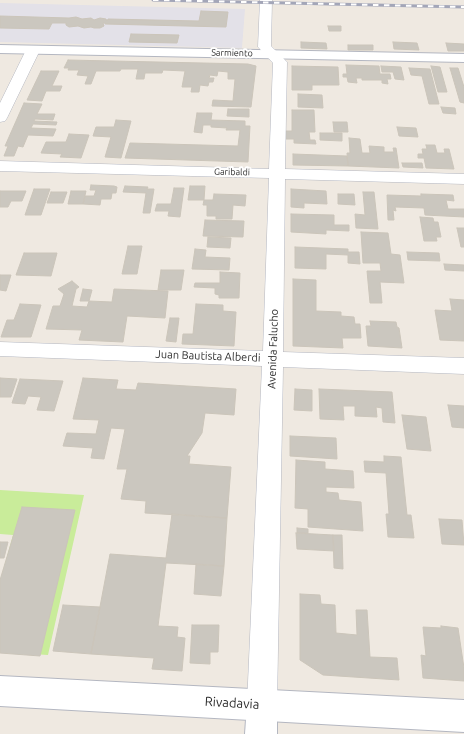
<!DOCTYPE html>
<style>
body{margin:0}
canvas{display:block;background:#efe9e1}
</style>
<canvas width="464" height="734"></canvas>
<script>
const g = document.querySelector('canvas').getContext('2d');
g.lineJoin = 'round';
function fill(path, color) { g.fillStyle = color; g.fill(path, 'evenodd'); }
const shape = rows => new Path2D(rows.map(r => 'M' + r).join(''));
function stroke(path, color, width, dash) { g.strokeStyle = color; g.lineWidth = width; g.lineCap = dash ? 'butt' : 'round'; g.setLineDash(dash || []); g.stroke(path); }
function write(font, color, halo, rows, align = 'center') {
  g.font = font + ' Ubuntu,sans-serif'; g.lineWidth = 4; g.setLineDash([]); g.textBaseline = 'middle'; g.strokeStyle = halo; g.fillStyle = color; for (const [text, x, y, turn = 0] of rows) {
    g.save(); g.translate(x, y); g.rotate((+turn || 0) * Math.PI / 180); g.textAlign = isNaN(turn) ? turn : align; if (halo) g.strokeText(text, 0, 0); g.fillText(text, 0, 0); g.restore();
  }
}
const industrial = shape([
 [0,3,245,9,242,48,0,42]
]);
const pitch = shape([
 [0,490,84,495,48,655,0,652,0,582,13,535,0,534]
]);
const building = shape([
 [201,11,228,12,226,27,105,24,105,23,103,23,104,26,100,28,94,28,91,27,84,28,78,26,69,27,66,25,66,23,52,23,49,29,0,28,0,16,69,18,76,17,82,19,91,18,94,20,100,18,106,19,107,21,108,19,199,21,201,11],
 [328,26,341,26,341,31,329,31,328,26],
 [131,34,179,35,177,43,129,42,131,34],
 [301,42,326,43,327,49,301,48,301,42],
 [393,42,417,43,419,50,394,49,393,42],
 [446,43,464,44,464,51,448,51,446,43],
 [348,45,373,45,373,50,348,50,348,45],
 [68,60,248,64,256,66,251,107,212,106,213,100,233,101,235,79,228,79,228,72,218,71,217,76,210,75,209,78,214,78,213,82,209,82,208,86,200,85,199,92,191,92,192,87,182,87,185,71,163,70,162,73,145,73,144,79,136,79,138,69,121,69,120,71,96,71,91,84,85,84,88,76,77,75,79,70,68,70,69,68,64,68,68,60],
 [346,65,379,66,380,74,390,74,391,79,387,79,388,84,382,83,382,80,362,80,362,78,356,78,357,83,348,82,347,77,343,77,343,74,347,74,346,65],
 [292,66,338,67,339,85,312,85,312,90,292,90,292,66],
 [381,66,401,67,404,80,395,79,393,72,382,72,381,66],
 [431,66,440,67,447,92,438,92,431,66],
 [409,68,430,69,439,104,429,104,422,76,411,75,409,68],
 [450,68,458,68,464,87,464,103,460,102,450,68],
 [41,71,59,71,52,86,62,86,60,91,46,91,42,101,27,100,41,71],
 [298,94,322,95,323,108,298,107,298,94],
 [24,103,42,104,37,114,55,114,53,120,35,119,34,121,57,122,56,125,33,124,31,128,56,129,53,136,28,135,23,147,18,146,14,156,4,156,8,146,5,146,24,103],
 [441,107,455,108,456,114,443,113,441,107],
 [228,109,249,109,249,117,227,116,228,109],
 [292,110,314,110,315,132,309,132,310,140,315,140,316,144,294,143,294,139,284,139,284,131,292,131,292,110],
 [197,113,212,113,211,120,245,121,245,126,250,126,248,162,125,158,130,143,238,146,240,130,226,130,227,128,211,127,211,125,203,125,202,133,194,132,197,113],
 [116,120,131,121,121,158,105,157,111,137,93,136,96,127,114,127,116,120],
 [333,122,347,122,348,132,334,132,333,122],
 [397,127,416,128,418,137,399,136,397,127],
 [320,133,342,133,342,141,320,140,320,133],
 [69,134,89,135,81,158,60,157,62,154,41,153,46,142,66,142,69,134],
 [349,138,360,139,362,153,370,153,369,146,384,147,384,152,394,152,393,148,396,148,399,168,348,166,347,153,350,153,349,138],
 [426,145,435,145,437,153,445,153,444,149,449,149,454,169,426,168,424,158,418,158,418,154,423,154,422,149,427,149,426,145],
 [293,154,347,156,348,166,293,165,293,154],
 [402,163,422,163,423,168,403,167,402,163],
 [91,185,114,186,117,187,116,193,112,193,111,199,101,199,100,205,83,204,85,196,94,196,96,190,90,190,91,185],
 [125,186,148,187,147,189,154,189,150,213,143,213,146,193,123,192,125,186],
 [190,186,205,186,204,200,188,200,190,186],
 [174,188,184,188,180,217,168,216,169,211,155,211,157,204,171,204,174,188],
 [34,189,50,189,41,215,25,215,34,189],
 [291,189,326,191,327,204,304,203,304,208,291,207,291,189],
 [0,191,26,191,22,201,11,201,8,207,0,207,0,191],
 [71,191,86,191,83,204,68,204,71,191],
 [51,192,67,192,63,203,47,203,51,192],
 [363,192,374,192,378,229,356,228,355,214,365,215,363,192],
 [214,194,246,195,245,206,233,205,232,219,216,219,216,216,207,216,207,205,203,205,204,200,213,200,214,194],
 [338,194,354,194,355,205,338,204,338,194],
 [421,194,453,195,454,201,446,200,448,209,464,209,464,217,425,215,424,208,395,207,396,211,393,210,394,220,388,220,387,195,421,196,421,194],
 [291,214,334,215,334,225,349,225,349,231,326,230,326,234,291,232,291,214],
 [420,217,433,218,434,222,438,222,441,237,436,237,437,241,424,241,420,217],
 [205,220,244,221,243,237,203,236,205,220],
 [457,228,464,228,464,247,461,247,457,228],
 [361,232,388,233,391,254,400,255,404,283,380,282,382,303,370,303,367,271,381,271,380,263,363,263,361,232],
 [208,237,231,238,230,248,207,247,208,237],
 [128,246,142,246,137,274,122,274,128,246],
 [295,247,348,249,348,252,359,252,360,264,348,263,348,255,326,254,326,269,295,268,295,247],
 [195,249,206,250,205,257,230,258,229,270,192,269,195,249],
 [407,252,439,253,440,261,408,260,407,252],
 [24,253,57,253,51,276,16,275,24,253],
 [444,264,464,265,464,271,445,270,444,264],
 [161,270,184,270,181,290,158,290,161,270],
 [220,272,240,273,239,298,219,298,219,295,215,294,215,288,194,287,195,283,220,283,220,272],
 [0,275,11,275,6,291,0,290,0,275],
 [293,279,316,280,316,311,341,312,341,316,354,317,355,324,360,324,361,338,342,338,343,348,293,346,293,279],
 [72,281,79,287,76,289,72,306,87,307,89,301,112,302,114,289,168,291,165,318,127,316,123,342,79,340,82,330,46,329,53,306,60,306,64,294,58,289,72,281],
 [83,289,92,290,89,301,80,301,83,289],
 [450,299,464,300,464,341,440,340,435,310,452,311,450,299],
 [20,304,41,305,31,337,1,337,7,320,14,320,20,304],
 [196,304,223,305,223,311,236,312,234,346,182,344,183,334,193,334,196,304],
 [170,318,179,318,176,342,166,341,170,318],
 [370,321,396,322,397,327,399,328,402,348,368,346,366,326,371,326,370,321],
 [0,378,17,379,11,397,0,397,0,378],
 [83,378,118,380,116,389,136,390,138,383,236,389,234,415,205,413,202,433,187,456,190,456,189,464,231,467,227,518,145,513,146,501,121,499,127,469,117,469,125,429,111,428,104,459,91,458,93,448,63,446,67,433,96,434,99,420,73,419,83,378],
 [20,379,63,381,54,411,37,410,41,397,28,396,25,404,12,403,20,379],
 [295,389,312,390,312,411,294,410,295,389],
 [319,389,392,392,395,423,383,422,382,408,376,407,377,417,355,416,355,406,343,406,344,420,320,419,319,389],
 [448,405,464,406,464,428,452,427,448,405],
 [402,415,426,417,431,451,407,449,402,415],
 [290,436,336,438,337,459,290,456,290,436],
 [384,456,401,457,407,515,411,515,414,538,388,537,386,514,389,514,386,473,365,472,364,461,384,462,384,456],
 [296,460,325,462,325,469,353,471,354,488,326,487,326,492,338,493,339,500,361,502,363,531,308,527,308,509,295,508,296,460],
 [22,507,75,510,40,656,0,653,0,580,22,507],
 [172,514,227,518,224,566,166,563,158,626,178,627,177,637,185,638,182,671,152,669,154,658,91,654,110,554,166,558,172,514],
 [439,519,462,520,464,545,442,544,439,519],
 [297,528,308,529,308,533,297,533,297,528],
 [296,533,333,535,334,551,297,549,296,533],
 [333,535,342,535,343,569,334,568,333,535],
 [0,542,8,542,4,558,0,558,0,542],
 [196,564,224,566,221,596,194,594,196,564],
 [300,594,320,595,321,604,335,605,336,633,357,635,356,610,367,610,370,657,397,658,399,680,323,675,300,660,300,594],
 [63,605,100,607,91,654,53,651,63,605],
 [192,625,219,625,218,652,210,652,210,664,190,663,192,625],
 [441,626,458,628,464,668,464,681,423,678,421,655,426,656,423,627,441,628,441,626]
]);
const minor = shape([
 [260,0,272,0,271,46,287,62,285,169,464,174,464,184,285,179,283,352,464,358,464,374,283,367,277,705,272,715,262,720,252,715,247,705,262,366,0,356,0,342,263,351,269,178,0,171,0,161,269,169,273,63,258,47,260,0],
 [33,46,38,47,40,50,7,118,5,121,0,122,0,103,26,50,28,47,33,46]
]);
const tertiary = shape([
 [0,45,464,54,464,62,0,53,0,45],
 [0,676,464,700,464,732,0,706,0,676]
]);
const secondary = shape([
 [262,690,273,694,277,705,277,734,245,734,247,705,251,694,262,690]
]);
const rail = shape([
 [153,0,464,7]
]);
const farStreetnames = [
 ["Sarmiento",232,53,1],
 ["Garibaldi",232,172,1]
];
const streetNames = [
 ["Avenida Falucho",273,349,-88],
 ["Juan Bautista Alberdi",208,356,2]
];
const nearStreetnames = [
 ["Rivadavia",232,703,3]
];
fill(industrial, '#e3e1e8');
fill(pitch, '#c9ec9a');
fill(building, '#cbc7bf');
stroke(building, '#cbc5ba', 1);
stroke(minor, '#b4b7c1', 1);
stroke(tertiary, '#b4b7c1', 2);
stroke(secondary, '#b4b7c1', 2);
fill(minor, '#fff');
fill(tertiary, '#fff');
fill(secondary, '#fff');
stroke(rail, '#a3a6b8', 3);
stroke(rail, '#fff', 2, [5.5]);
write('9px', '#2e2e2e', '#fff', farStreetnames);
write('11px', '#2e2e2e', '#fff', streetNames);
write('13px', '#2e2e2e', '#fff', nearStreetnames);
</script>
